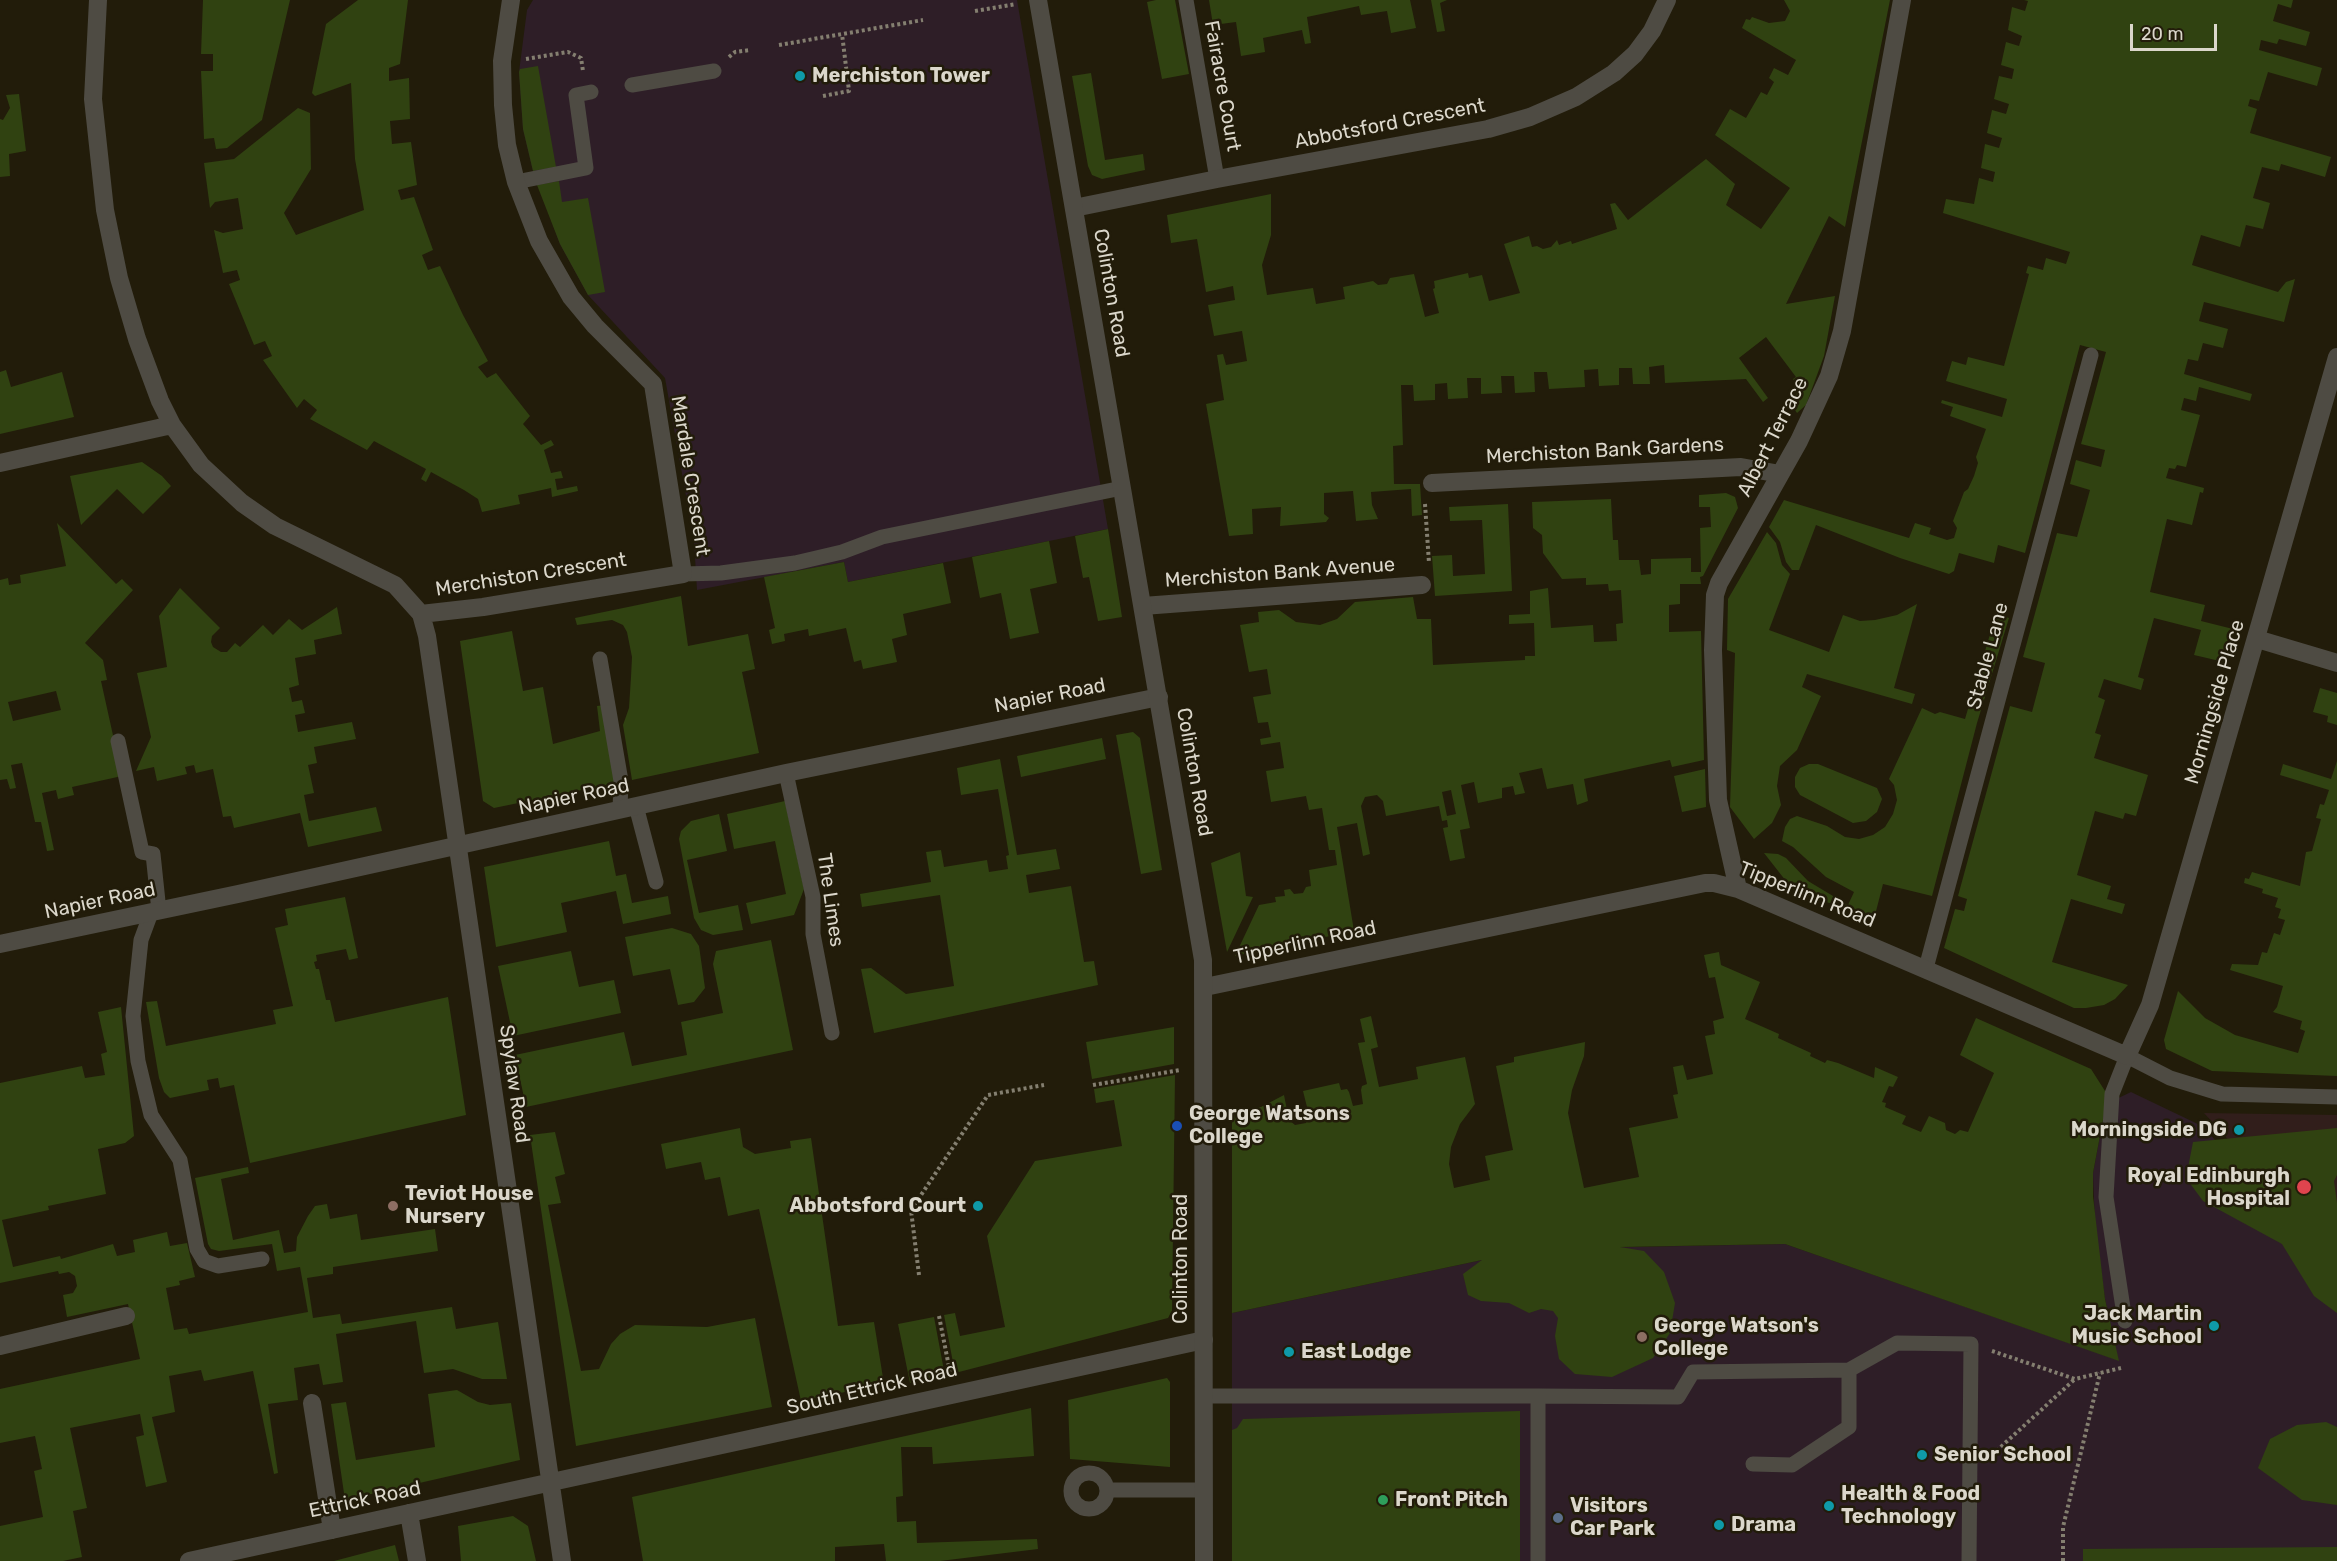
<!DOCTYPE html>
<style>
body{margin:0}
#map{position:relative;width:2337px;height:1561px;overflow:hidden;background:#221c0a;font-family:Rubik,sans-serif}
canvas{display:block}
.scale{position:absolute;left:2130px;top:24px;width:87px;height:27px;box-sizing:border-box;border:3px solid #dbd7cb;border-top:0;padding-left:8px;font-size:18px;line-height:21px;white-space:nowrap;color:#dbd7cb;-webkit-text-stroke:4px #221c0a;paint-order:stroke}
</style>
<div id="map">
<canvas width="2337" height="1561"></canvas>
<div class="scale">20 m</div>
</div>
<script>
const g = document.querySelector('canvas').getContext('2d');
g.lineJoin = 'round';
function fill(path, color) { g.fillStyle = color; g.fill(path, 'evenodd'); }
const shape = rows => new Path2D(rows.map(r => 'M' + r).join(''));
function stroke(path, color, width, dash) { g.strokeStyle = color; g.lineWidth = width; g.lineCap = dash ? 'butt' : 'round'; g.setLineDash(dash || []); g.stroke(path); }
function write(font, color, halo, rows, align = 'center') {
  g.font = font + ' Rubik,sans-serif'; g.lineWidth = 5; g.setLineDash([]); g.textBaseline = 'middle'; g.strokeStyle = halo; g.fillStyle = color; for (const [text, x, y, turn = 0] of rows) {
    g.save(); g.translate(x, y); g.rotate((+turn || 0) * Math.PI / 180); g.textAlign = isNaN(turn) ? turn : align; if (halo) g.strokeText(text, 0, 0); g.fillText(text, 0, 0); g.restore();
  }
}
const education = shape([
 [533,0,1017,0,1108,529,848,582,844,562,697,590,694,541,665,378,588,295,560,244,533,171,523,129,519,72,527,10],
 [2131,1092,2204,1127,2295,1236,2337,1280,2337,1561,1232,1561,1232,1313,1534,1249,1785,1244,2118,1360,2105,1299,2095,1227,2093,1173,2106,1104]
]);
const medical = shape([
 [2204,1113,2337,1115,2337,1259]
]);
const green = shape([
 [203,0,290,0,262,120,227,148,216,149,214,138,204,139,201,71,213,71,213,54,201,54],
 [358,0,408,0,400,64,389,68,389,81,409,78,410,119,390,121,392,144,411,142,417,185,398,190,401,200,414,197,433,250,422,255,428,270,440,266,463,315,488,361,478,367,487,378,496,373,530,416,523,424,541,445,551,440,554,445,544,450,551,473,561,471,563,478,555,479,557,490,577,486,578,491,552,497,551,488,533,492,518,495,520,504,482,512,478,499,464,490,431,472,426,482,421,479,426,469,374,441,367,450,310,419,317,410,304,399,297,408,263,360,272,356,265,341,254,345,229,284,240,280,237,270,223,273,214,230,223,233,243,229,238,198,215,202,210,208,204,163,234,159,298,108,310,113,311,169,284,213,296,235,364,210,355,159,351,83,315,96,312,93,326,24],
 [1156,0,1175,0,1189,74,1162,79,1147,2],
 [1209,0,1410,0,1416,28,1391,33,1387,11,1361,15,1359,6,1307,17,1311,43,1305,44,1302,30,1263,38,1265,52,1241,56,1236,22,1213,25],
 [1431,0,1447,0,1440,3,1445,31,1437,32],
 [1784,0,1890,0,1845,227,1829,216,1786,304,1835,296,1824,356,1806,405,1797,413,1788,400,1801,390,1793,379,1796,377,1766,337,1739,358,1768,398,1763,402,1746,379,1665,383,1664,365,1649,367,1650,384,1633,384,1632,368,1619,368,1619,385,1599,386,1598,369,1584,370,1585,387,1549,389,1547,372,1534,372,1535,392,1515,393,1514,376,1501,376,1502,393,1481,394,1481,378,1467,378,1468,398,1448,399,1447,383,1435,384,1435,400,1414,401,1413,385,1401,385,1403,445,1393,446,1394,484,1420,484,1422,515,1412,516,1411,489,1371,492,1372,505,1378,519,1356,521,1353,491,1324,493,1324,514,1329,518,1326,522,1280,526,1281,507,1252,509,1253,534,1229,536,1206,404,1224,400,1217,355,1223,354,1226,365,1247,361,1242,331,1214,336,1208,305,1235,300,1233,286,1206,292,1197,239,1171,243,1167,215,1271,194,1271,235,1262,265,1267,295,1313,288,1316,304,1345,299,1343,287,1373,281,1378,285,1387,284,1390,278,1414,274,1425,317,1439,313,1433,289,1435,288,1434,281,1468,273,1469,278,1482,275,1489,301,1520,293,1504,244,1529,236,1532,247,1537,246,1543,249,1551,247,1557,240,1559,245,1571,241,1572,244,1617,229,1610,204,1615,203,1628,220,1706,159,1735,184,1726,205,1761,229,1790,188,1715,135,1730,109,1746,118,1761,92,1767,95,1774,82,1769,78,1774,68,1788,75,1796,60,1742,28,1746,19,1750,20,1752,17,1769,23,1785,21,1790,11],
 [2024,0,2293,0,2291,8,2278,4,2273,21,2310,32,2306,46,2279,39,2277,44,2261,40,2259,50,2322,68,2317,86,2268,72,2259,101,2250,99,2248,106,2257,109,2250,133,2331,157,2325,177,2281,164,2279,171,2262,167,2253,198,2270,203,2263,229,2246,225,2240,247,2201,235,2192,265,2278,292,2286,282,2295,279,2284,322,2204,302,2199,321,2228,329,2223,348,2203,343,2198,361,2188,359,2184,374,2252,394,2250,401,2199,387,2196,401,2184,398,2181,410,2200,415,2186,467,2177,465,2175,469,2169,468,2166,478,2204,488,2203,493,2200,492,2192,525,2167,519,2150,592,2205,605,2201,621,2233,629,2224,662,2194,655,2201,630,2154,618,2138,677,2144,679,2141,690,2104,679,2098,697,2105,700,2095,733,2101,735,2094,758,2148,775,2136,816,2125,813,2123,819,2095,811,2077,875,2111,886,2107,899,2125,904,2122,914,2071,899,2052,962,2128,985,2115,999,2104,1005,2086,1008,2074,1008,2063,1003,1944,948,1955,909,1964,911,1967,899,1958,896,2010,706,2032,712,2045,663,2023,657,2057,533,2077,537,2090,490,2070,484,2076,460,2101,467,2105,450,2081,444,2106,352,2080,345,2025,553,1998,545,1994,563,1959,553,1954,571,1949,574,1900,558,1816,525,1799,570,1792,570,1786,562,1780,542,1769,527,1784,500,1909,538,1915,523,1931,528,1929,534,1947,540,1954,538,1957,528,1953,521,1964,492,1968,489,1974,476,1978,463,1976,457,1986,429,1950,416,1953,407,1941,403,1942,400,2002,417,2007,399,1946,381,1952,361,1966,365,1968,357,2004,366,2029,274,2026,273,2028,266,2043,270,2046,258,2066,264,2070,252,1943,213,1946,199,1974,204,1979,178,1993,182,1995,172,1981,168,1985,144,1999,148,2002,138,1987,133,1992,110,2006,114,2009,104,1994,99,1999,76,2012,79,2014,69,2001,65,2006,42,2019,46,2022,36,2008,30,2012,7,2025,11,2028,1],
 [538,66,556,167,533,171,523,129,519,72,520,69],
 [1091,73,1105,160,1143,154,1145,170,1102,179,1092,175,1088,166,1072,76],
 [19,94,26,151,9,154,10,176,0,177,0,119,3,120,10,108,6,95],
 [559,181,562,202,588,198,605,292,588,295,560,244,537,185],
 [6,370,11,387,62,372,74,417,0,434,0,372],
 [142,462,162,476,171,486,143,514,117,489,81,525,70,476],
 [1726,493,1735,497,1738,508,1703,576,1700,577,1701,584,1680,584,1680,604,1669,605,1669,632,1701,631,1704,760,1672,767,1670,760,1584,779,1588,801,1577,805,1573,784,1547,789,1542,768,1519,773,1525,793,1515,795,1513,786,1502,788,1502,798,1478,803,1474,782,1461,785,1470,828,1460,830,1465,858,1450,861,1443,828,1448,827,1447,820,1442,821,1439,806,1386,816,1383,801,1377,795,1365,797,1361,806,1370,854,1363,856,1357,823,1337,827,1354,931,1235,956,1259,905,1276,902,1275,897,1285,896,1284,890,1290,889,1294,894,1303,893,1306,887,1311,886,1309,870,1337,865,1335,850,1329,850,1322,808,1309,810,1306,796,1271,802,1266,771,1284,768,1280,742,1261,745,1260,739,1271,737,1268,722,1258,723,1253,697,1271,694,1269,682,1267,669,1249,672,1240,625,1259,622,1258,612,1279,610,1296,622,1320,625,1337,619,1355,602,1413,597,1417,619,1431,619,1433,665,1525,660,1525,656,1535,656,1534,623,1509,624,1509,615,1530,614,1530,591,1548,588,1551,628,1593,625,1594,642,1617,641,1616,624,1623,623,1621,590,1609,591,1608,584,1586,585,1586,578,1562,579,1543,553,1542,535,1533,528,1532,502,1611,499,1613,540,1618,540,1619,560,1639,560,1641,575,1651,574,1651,559,1691,558,1691,572,1701,572,1700,528,1711,527,1710,507,1699,507,1699,495],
 [1451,790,1456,814,1447,816,1442,792],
 [1508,504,1512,591,1435,596,1432,556,1452,555,1453,576,1485,574,1482,520,1450,521,1449,507],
 [57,523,116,584,122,579,133,590,85,643,103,660,107,680,101,681,122,776,72,787,74,795,58,799,56,790,42,793,54,850,47,851,41,822,35,822,22,763,11,765,16,788,10,789,7,779,0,780,0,580,8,578,9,585,21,583,20,575,66,566],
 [56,691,61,710,13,721,8,702],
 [1108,529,1122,617,1098,621,1089,577,1083,578,1075,536],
 [1767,532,1776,543,1782,565,1790,574,1769,630,1829,652,1843,615,1860,621,1875,620,1897,615,1917,604,1894,688,1915,694,1912,704,1807,674,1802,687,1821,696,1797,750,1780,766,1777,786,1781,805,1772,823,1754,839,1730,807,1735,653,1727,650,1728,599],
 [1049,541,1057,583,1030,589,1039,633,1010,639,1001,593,980,598,972,557],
 [844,562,848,582,943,563,951,603,903,614,907,635,892,639,897,662,863,669,861,660,854,662,846,628,809,636,808,629,784,634,785,641,772,644,769,630,775,628,764,577],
 [180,588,220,628,212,636,211,642,213,647,221,652,227,652,235,643,240,647,263,625,273,635,289,619,302,630,337,607,342,634,314,640,316,654,295,658,299,685,289,688,292,702,302,700,305,713,295,715,298,732,352,722,356,739,314,747,317,763,308,765,314,793,304,795,309,821,376,807,382,831,308,847,300,813,234,828,231,816,223,817,213,769,196,773,194,765,185,767,187,774,157,781,154,767,136,771,151,737,137,673,167,667,159,616],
 [681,596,688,646,748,634,755,669,742,672,759,753,632,780,623,725,629,708,631,677,632,657,627,632,623,625,612,620,577,625,575,618],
 [1996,614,2009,618,1977,723,1932,896,1883,884,1874,919,1793,890,1764,853,1778,854,1786,858,1808,881,1848,905,1854,892,1826,877,1793,847,1782,841,1785,827,1790,819,1797,816,1827,826,1845,837,1859,839,1873,835,1885,827,1893,814,1897,800,1894,785,1889,779,1922,708,1935,714,1940,712,1965,719],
 [512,631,523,691,543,687,553,744,600,731,597,706,605,705,616,783,494,808,483,801,460,641],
 [2320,688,2337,693,2337,725,2327,722,2328,716,2313,712],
 [1133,732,1140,738,1162,870,1141,874,1116,735],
 [1102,738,1106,759,1021,777,1017,756],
 [1000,759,1017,855,1056,849,1060,869,1026,875,1029,893,1071,886,1084,962,1094,961,1098,985,874,1033,861,969,871,968,906,994,954,986,940,895,862,907,860,894,931,882,926,852,941,850,944,867,987,860,989,872,1008,869,1006,856,1009,855,998,789,961,795,957,768],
 [2337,761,2337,1076,2212,1071,2166,1049,2164,1040,2178,991,2205,1018,2235,1035,2298,1053,2305,1031,2300,1029,2302,1021,2273,1012,2277,1007,2283,986,2230,970,2232,964,2258,965,2262,952,2267,953,2274,933,2280,935,2285,920,2278,918,2281,909,2275,907,2278,898,2262,893,2263,889,2244,883,2245,878,2249,879,2252,872,2300,886,2306,852,2312,851,2321,819,2316,818,2320,804,2324,805,2329,790,2280,775,2283,764,2331,779],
 [1809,764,1818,764,1877,788,1882,799,1877,812,1866,821,1853,823,1800,795,1795,787,1795,777,1800,768],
 [1705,769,1706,807,1682,812,1674,776],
 [785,801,804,889,794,915,751,924,746,903,786,894,775,841,734,849,727,814],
 [719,814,727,851,687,860,699,913,738,905,743,930,713,935,701,930,694,918,679,839,681,831,691,821],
 [609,841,616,876,626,874,632,903,668,896,671,914,623,924,616,891,561,903,567,932,496,947,484,867],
 [1240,852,1246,896,1253,897,1227,952,1211,863],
 [345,897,358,958,349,960,346,949,316,955,317,961,314,962,316,969,319,969,326,1000,330,1000,335,1022,448,997,466,1115,250,1163,234,1085,220,1088,218,1078,207,1080,209,1090,170,1098,164,1092,159,1078,146,1002,157,1001,166,1046,276,1024,273,1010,293,1006,275,928,288,925,285,909],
 [672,928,691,934,699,946,705,988,694,1002,678,1005,670,969,633,976,625,937],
 [771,940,793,1050,526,1107,515,1055,624,1032,632,1066,687,1055,681,1022,723,1013,713,964,716,951],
 [571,951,579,987,614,980,621,1013,513,1036,498,966],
 [1719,952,1721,965,1760,982,1745,1019,1779,1034,1778,1038,1811,1053,1810,1056,1825,1063,1827,1060,1838,1063,1874,1078,1875,1067,1898,1077,1893,1087,1889,1086,1882,1102,1886,1103,1885,1107,1906,1116,1902,1124,1921,1132,1929,1116,1945,1123,1946,1130,1955,1134,1960,1130,1968,1132,1994,1073,1960,1055,1976,1018,2091,1069,2105,1091,2106,1104,2093,1173,2093,1196,2105,1299,2119,1361,1785,1244,1620,1247,1644,1251,1664,1272,1675,1303,1670,1333,1653,1358,1612,1377,1575,1374,1559,1359,1555,1336,1558,1318,1553,1311,1541,1309,1529,1313,1509,1303,1481,1301,1468,1295,1463,1274,1482,1260,1232,1313,1232,1113,1261,1107,1284,1095,1289,1120,1295,1125,1306,1123,1309,1115,1303,1091,1339,1083,1341,1090,1347,1089,1349,1092,1353,1106,1363,1104,1361,1090,1362,1086,1367,1084,1358,1043,1365,1042,1360,1019,1371,1016,1378,1047,1371,1049,1379,1087,1418,1079,1416,1067,1465,1057,1475,1104,1460,1124,1451,1147,1449,1164,1454,1188,1490,1180,1485,1156,1513,1150,1496,1066,1514,1062,1514,1057,1585,1042,1584,1056,1572,1090,1568,1113,1584,1188,1639,1177,1629,1128,1678,1118,1673,1095,1678,1094,1673,1067,1683,1065,1687,1080,1713,1074,1705,1036,1715,1034,1713,1021,1724,1018,1715,977,1709,978,1704,955],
 [121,1007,134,1136,125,1143,98,1149,106,1194,48,1206,49,1210,2,1220,13,1267,60,1256,61,1259,113,1244,117,1256,135,1252,133,1240,167,1232,170,1246,187,1243,195,1277,179,1281,180,1285,166,1288,174,1330,187,1328,189,1334,308,1312,300,1267,277,1271,272,1244,219,1251,211,1249,208,1244,195,1178,248,1167,249,1173,221,1179,233,1240,279,1230,284,1253,296,1251,297,1237,308,1216,315,1206,327,1204,330,1219,357,1214,361,1240,435,1229,438,1251,333,1267,333,1274,307,1278,313,1318,340,1314,342,1324,452,1307,456,1329,498,1322,507,1379,482,1379,453,1369,424,1373,416,1321,336,1334,343,1382,323,1385,319,1364,294,1368,298,1400,268,1404,278,1473,274,1474,253,1371,204,1381,201,1370,169,1376,175,1412,152,1417,167,1482,146,1487,136,1437,144,1435,140,1414,70,1428,87,1508,73,1511,82,1557,63,1561,0,1561,0,1526,43,1517,34,1471,42,1469,35,1436,0,1443,0,1389,140,1359,128,1304,67,1317,63,1295,73,1293,77,1286,75,1276,69,1272,59,1274,58,1271,0,1283,0,1083,82,1066,85,1078,105,1075,101,1054,107,1052,98,1012],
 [1174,1027,1174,1064,1092,1079,1086,1042],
 [1175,1075,1172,1311,1168,1318,955,1373,944,1315,955,1313,960,1336,1005,1327,987,1236,1035,1161,1122,1146,1114,1100,1096,1103,1094,1089],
 [740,1128,743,1147,755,1154,791,1148,790,1141,811,1138,838,1326,874,1322,884,1384,801,1401,759,1209,728,1216,720,1177,705,1180,701,1162,666,1169,661,1144],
 [2337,1128,2337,1175,2334,1181,2337,1203,2337,1313,2314,1296,2282,1244,2203,1201,2186,1178,2193,1142],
 [555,1132,565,1174,555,1177,561,1203,548,1205,581,1371,599,1369,611,1344,620,1334,635,1325,707,1327,755,1318,772,1407,576,1446,530,1135],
 [934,1317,945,1376,910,1383,898,1324],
 [1167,1378,1170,1382,1170,1467,1070,1459,1068,1400],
 [457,1390,478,1402,490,1405,511,1403,520,1460,345,1500,331,1404,346,1402,356,1460,435,1447,428,1394],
 [1031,1408,1034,1456,933,1464,932,1447,901,1447,903,1496,896,1497,897,1522,916,1521,917,1543,1037,1539,1038,1549,940,1561,886,1561,884,1544,835,1547,835,1561,643,1561,632,1497],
 [1520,1411,1520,1561,1232,1561,1232,1430,1237,1428,1243,1419],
 [2326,1422,2337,1427,2337,1505,2302,1500,2258,1468,2270,1439,2297,1425],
 [513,1516,528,1526,536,1561,461,1561,458,1526],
 [395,1545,399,1561,334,1561],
 [2337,1547,2337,1561,2083,1561,2083,1549]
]);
const path = shape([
 [975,11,1016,4],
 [779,45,923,20],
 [729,57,735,52,750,50],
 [526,59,568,52,581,58,583,71],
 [823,96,849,91,842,34],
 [1425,504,1429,563],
 [1093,1085,1180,1070],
 [919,1275,911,1210,988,1095,1044,1085],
 [939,1316,950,1372],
 [1992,1351,2075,1379,2121,1368],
 [1992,1455,2075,1379],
 [2063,1561,2063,1527,2100,1373]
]);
const service = shape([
 [1186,0,1217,179],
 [632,85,714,71],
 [516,182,586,168,576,95,591,92],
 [683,574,721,573,795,563,842,552,882,537,1122,488],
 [600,659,621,781,620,810],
 [118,741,142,852,153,854,159,911],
 [786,773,813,897,813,934,832,1033],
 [636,806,656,882],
 [151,913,141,940,133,1016,138,1061,151,1115,180,1160,197,1249,204,1261,218,1266,262,1259],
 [1926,968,2091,355],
 [2125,1321,2106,1197,2112,1094,2127,1056,2170,1078,2222,1094,2337,1097],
 [1204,1396,1538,1396,1538,1561],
 [1538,1396,1678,1397,1693,1372,1849,1370,1897,1343,1971,1344,1969,1561],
 [1753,1464,1792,1465,1849,1427,1849,1370],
 '1071 1491a18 18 0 1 1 36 0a18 18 0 1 1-36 0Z',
 [1108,1490,1204,1490]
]);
const minor = shape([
 [98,0,93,99,105,210,119,278,137,339,160,401,172,425,201,465,242,503,275,526,395,585,421,614,483,607,683,574,653,384,595,326,571,297,539,241,516,182,507,145,503,105,502,61,511,0],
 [1074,208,1217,179,1488,129,1530,117,1576,97,1614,73,1635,54,1652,31,1667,0],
 [0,463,172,425],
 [1432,483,1741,467,1780,474],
 [1143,606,1422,585],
 [421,614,427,636,562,1561],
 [2257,639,2337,663],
 [1738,889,1718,800,1713,650,1715,595,1719,583,1799,441,1829,376,1842,331,1902,0],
 [0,944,238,894,786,773,1159,697],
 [1205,987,1705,883,1714,883,1738,889,2127,1056,2150,1005,2337,357],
 [0,1346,126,1316],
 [312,1403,332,1530],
 [409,1513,417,1561],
 [189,1561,1204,1340]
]);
const tertiary = shape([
 [1038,0,1203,960,1204,1561]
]);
const markers = [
 [800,76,6,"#0f9aa8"],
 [1177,1126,6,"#1a4fb4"],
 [2239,1130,6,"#0f9aa8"],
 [2304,1187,8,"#e0444e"],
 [393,1206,6,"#8d6e63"],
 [978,1206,6,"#0f9aa8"],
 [2214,1326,6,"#0f9aa8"],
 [1642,1337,6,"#8d6e63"],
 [1289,1352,6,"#0f9aa8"],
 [1922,1455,6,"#0f9aa8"],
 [1383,1500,6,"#2e9e5b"],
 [1829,1506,6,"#0f9aa8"],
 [1558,1518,6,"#5c6f8a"],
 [1719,1525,6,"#0f9aa8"]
];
const poiNames = [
 ["Merchiston Tower",812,76],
 ["George Watsons",1189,1114],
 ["College",1189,1137],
 ["Morningside DG",2227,1130,"right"],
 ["Royal Edinburgh",2290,1176,"right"],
 ["Hospital",2290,1199,"right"],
 ["Teviot House",405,1194],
 ["Nursery",405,1217],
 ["Abbotsford Court",966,1206,"right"],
 ["Jack Martin",2202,1314,"right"],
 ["Music School",2202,1337,"right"],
 ["George Watson's",1654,1326],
 ["College",1654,1349],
 ["East Lodge",1301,1352],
 ["Senior School",1934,1455],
 ["Health & Food",1841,1494],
 ["Technology",1841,1517],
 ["Front Pitch",1395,1500],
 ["Visitors",1570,1506],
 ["Car Park",1570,1529],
 ["Drama",1731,1525]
];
const streetNames = [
 ["Fairacre Court",1222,86,80],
 ["Abbotsford Crescent",1390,124,-11],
 ["Colinton Road",1111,293,80],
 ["Albert Terrace",1773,437,-63],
 ["Merchiston Bank Gardens",1605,451,-3],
 ["Mardale Crescent",690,476,81],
 ["Merchiston Bank Avenue",1280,573,-4],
 ["Merchiston Crescent",531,575,-9],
 ["Stable Lane",1988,656,-75],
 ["Napier Road",1050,696,-11],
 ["Morningside Place",2215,702,-74],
 ["Colinton Road",1194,772,80],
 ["Napier Road",574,797,-12],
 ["Tipperlinn Road",1807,895,22],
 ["The Limes",830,900,82],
 ["Napier Road",100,901,-12],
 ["Tipperlinn Road",1305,943,-12],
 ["Spylaw Road",514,1084,82],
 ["Colinton Road",1181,1259,-90],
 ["South Ettrick Road",872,1389,-13],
 ["Ettrick Road",365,1500,-12]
];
fill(education, '#2e1e27');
fill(medical, '#311e1b');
fill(green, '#304211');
stroke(path, '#847f70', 4, [3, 3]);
stroke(service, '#4e4b43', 15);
stroke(minor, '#4e4b43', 18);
stroke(tertiary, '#4e4b43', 18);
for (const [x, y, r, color] of markers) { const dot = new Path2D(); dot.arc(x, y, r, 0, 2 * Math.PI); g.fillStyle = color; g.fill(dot); stroke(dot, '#221c0a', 2); }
write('bold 20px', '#dbd7cb', '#221c0a', poiNames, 'left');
write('20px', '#dbd7cb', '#221c0a', streetNames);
</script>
